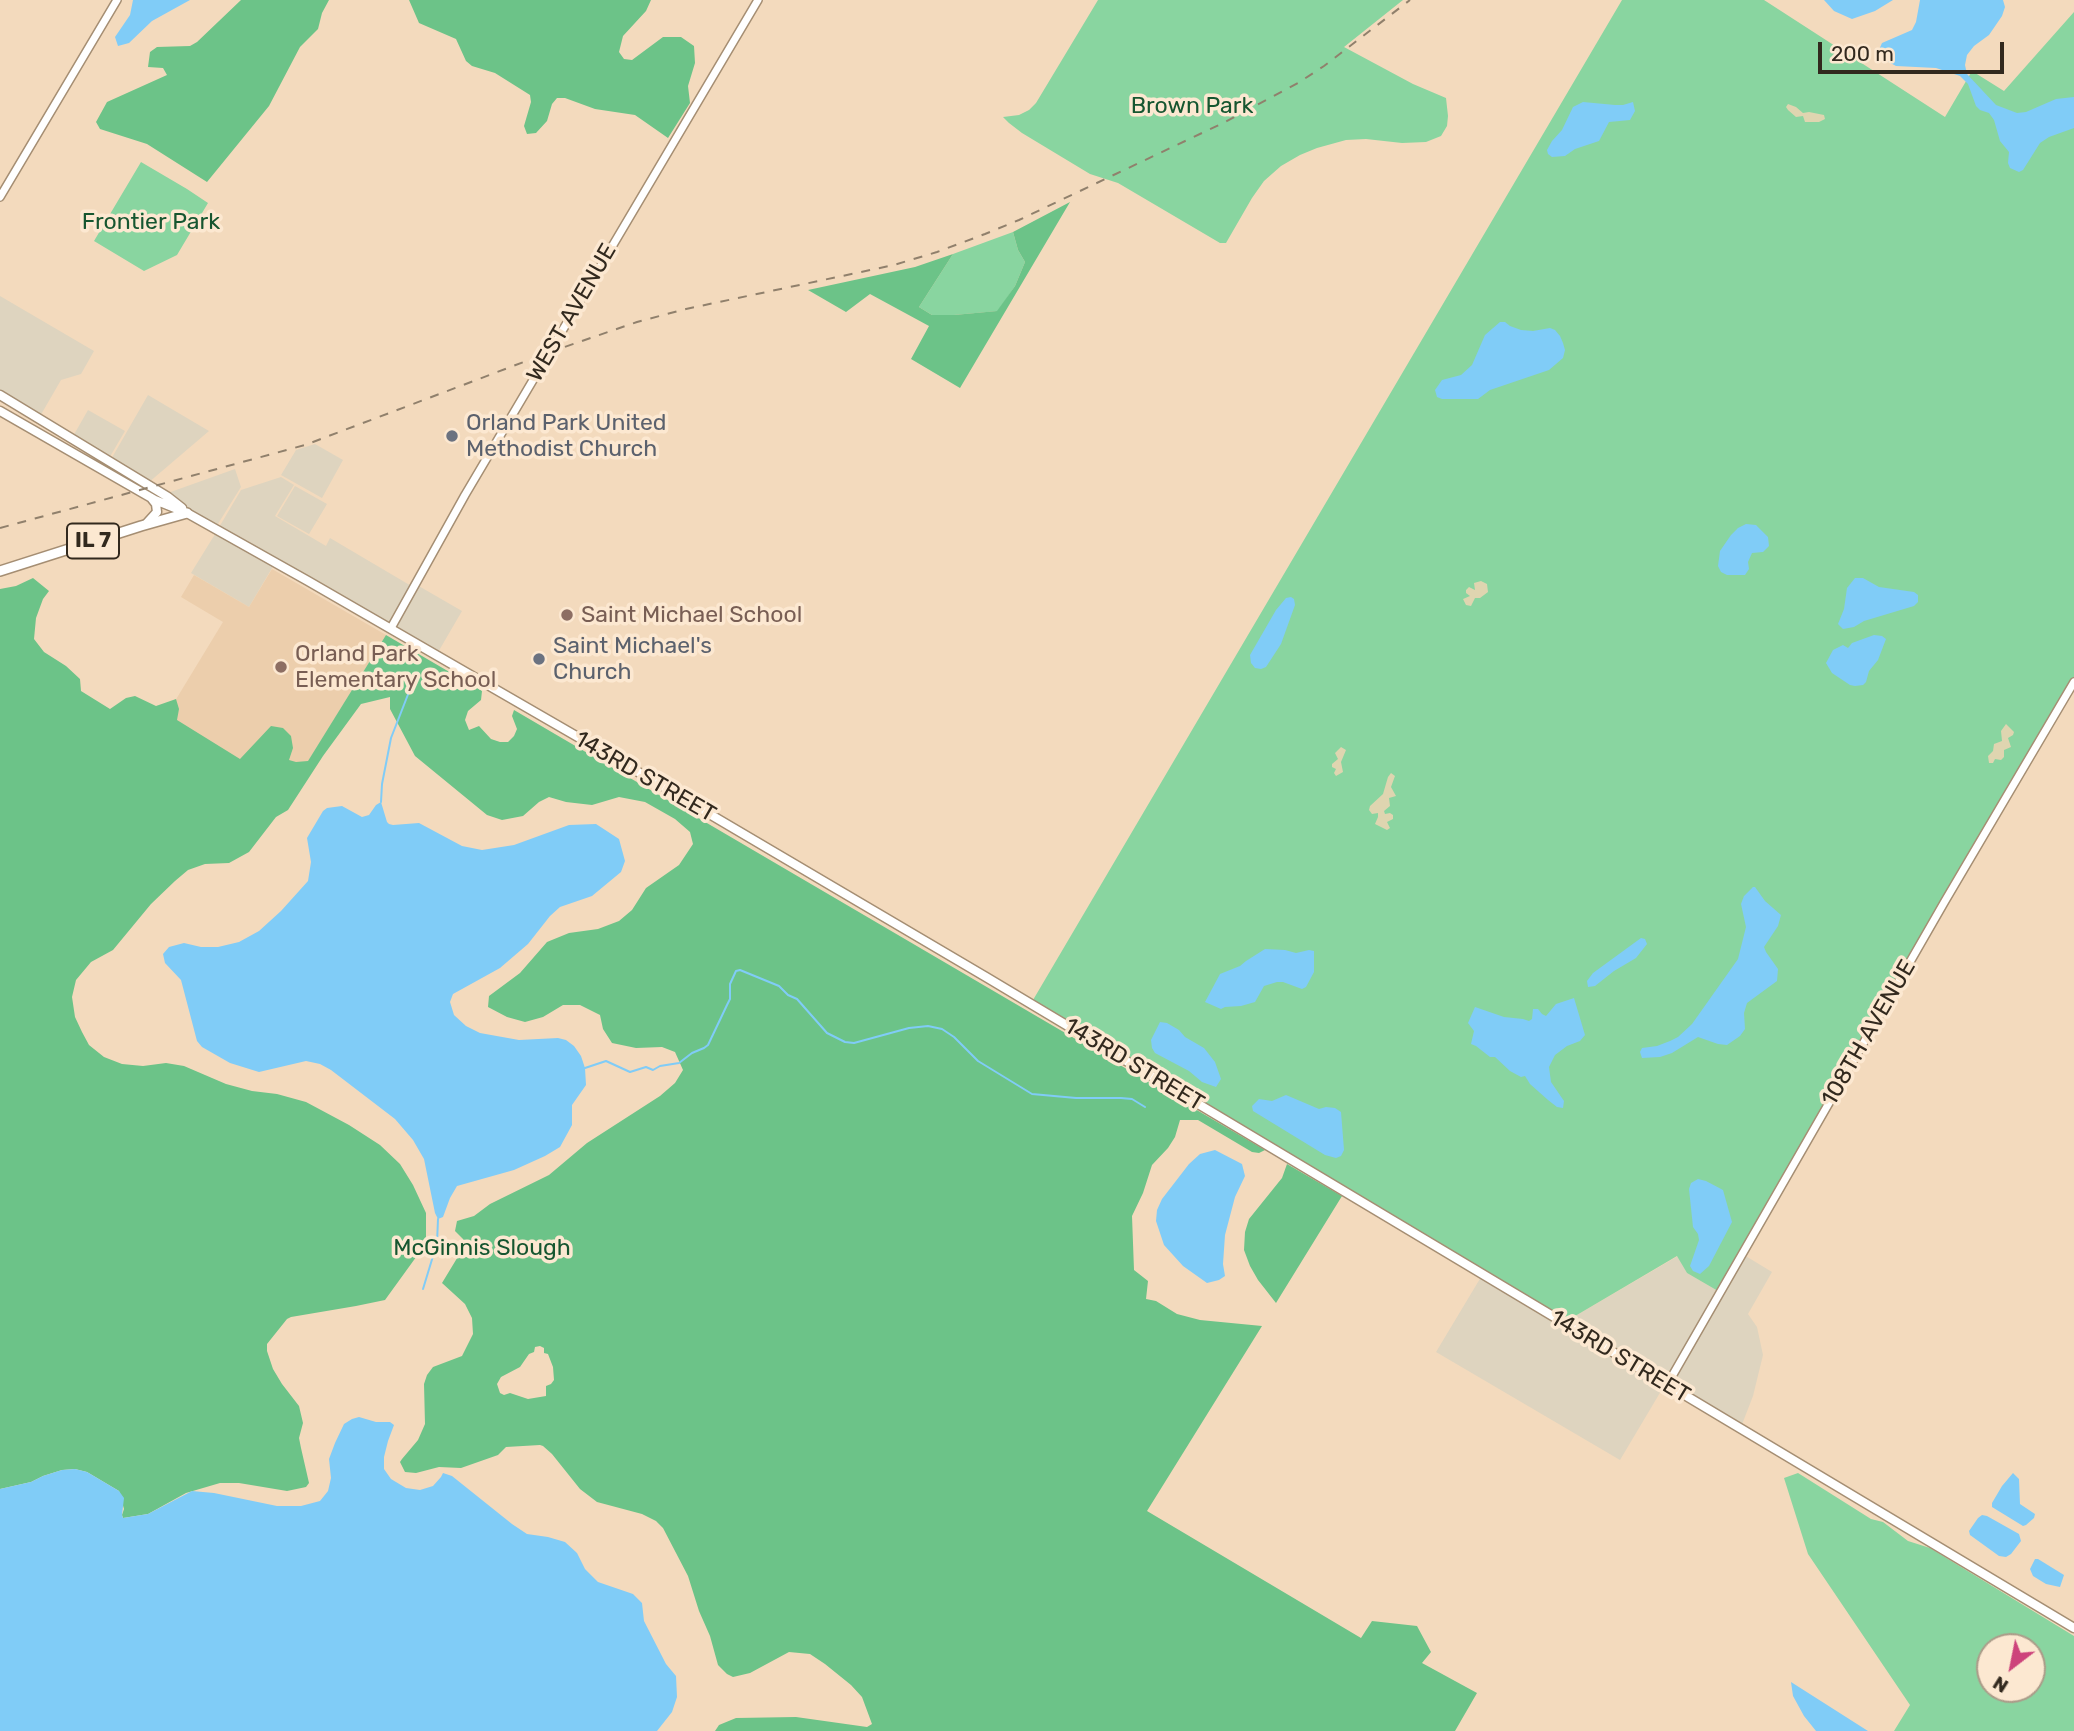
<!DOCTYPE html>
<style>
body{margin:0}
#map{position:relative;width:2074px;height:1731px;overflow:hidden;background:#f3dabd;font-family:Rubik,sans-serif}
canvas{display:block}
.north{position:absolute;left:1976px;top:1633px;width:70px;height:70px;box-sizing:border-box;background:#fce8d1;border:2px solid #ab9c89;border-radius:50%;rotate:212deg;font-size:19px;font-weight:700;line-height:28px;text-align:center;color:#32291e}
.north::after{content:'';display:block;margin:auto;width:24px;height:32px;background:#cd437b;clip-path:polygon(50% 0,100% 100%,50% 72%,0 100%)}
.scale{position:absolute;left:1818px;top:42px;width:186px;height:32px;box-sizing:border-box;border:4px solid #32291e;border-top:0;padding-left:9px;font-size:21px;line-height:24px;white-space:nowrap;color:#32291e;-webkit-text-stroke:5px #fce8d1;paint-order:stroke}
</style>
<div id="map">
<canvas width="2074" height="1731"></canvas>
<div class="north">N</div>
<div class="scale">200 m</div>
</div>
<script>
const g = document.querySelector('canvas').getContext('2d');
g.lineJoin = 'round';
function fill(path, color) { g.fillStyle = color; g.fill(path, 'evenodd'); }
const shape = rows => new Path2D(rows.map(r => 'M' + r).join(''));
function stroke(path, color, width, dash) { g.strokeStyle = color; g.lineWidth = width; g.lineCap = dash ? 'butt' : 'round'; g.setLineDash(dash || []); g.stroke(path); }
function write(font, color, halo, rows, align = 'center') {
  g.font = font + ' Rubik,sans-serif'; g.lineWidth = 7; g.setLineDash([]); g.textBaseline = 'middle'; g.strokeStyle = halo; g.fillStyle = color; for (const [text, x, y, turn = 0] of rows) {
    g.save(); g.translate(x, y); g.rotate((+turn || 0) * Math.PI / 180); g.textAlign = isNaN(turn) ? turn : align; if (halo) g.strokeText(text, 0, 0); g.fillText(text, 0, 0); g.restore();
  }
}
const commercial = shape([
 [0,296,94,351,81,374,61,380,39,418,0,394],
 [148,395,209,431,148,483,110,461],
 [88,410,125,431,108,460,72,438],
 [315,444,343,460,322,498,281,475,296,450],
 [235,469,241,487,216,527,188,511,165,494],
 [281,477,294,485,275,516,326,546,330,538,413,587,390,626,218,529,241,490],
 [295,486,327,504,309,534,277,516],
 [217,531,275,563,249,607,191,573],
 [417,585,462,611,437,654,392,628],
 [1744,1255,1772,1272,1748,1314,1757,1327,1763,1355,1753,1396,1741,1427,1670,1385],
 [1678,1256,1687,1273,1718,1291,1666,1382,1565,1322],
 [1481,1277,1664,1386,1620,1460,1436,1352]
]);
const built = shape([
 [272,569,386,635,285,799,161,724,223,622,181,597,194,575,249,607]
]);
const green = shape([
 [1098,0,1403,0,1344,47,1413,84,1446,98,1448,116,1447,126,1441,136,1426,142,1402,143,1366,139,1346,140,1317,148,1300,155,1281,166,1264,181,1252,198,1226,243,1220,243,1118,183,1090,174,1022,133,1009,123,1003,117,1019,115,1029,110,1036,103],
 [1622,0,1764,0,1945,117,1972,71,2004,91,2074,12,2074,681,1718,1291,1687,1273,1677,1256,1565,1322,1033,1000],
 [141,162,187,189,208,203,177,255,144,271,94,241],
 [1013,232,1018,250,1025,262,1015,286,998,311,954,315,932,315,919,307,953,254],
 [1798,1473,1871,1519,1883,1522,1908,1541,1930,1548,2074,1636,2074,1731,1894,1731,1910,1705,1808,1554,1784,1478],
 [1990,1647,2032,1647,2032,1689,1990,1689]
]);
const forest = shape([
 [241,0,329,0,322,13,318,29,300,47,269,106,207,182,147,144,100,129,96,122,107,102,167,75,163,68,148,67,150,52,157,47,190,46,197,42],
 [409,0,651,0,646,11,623,36,619,52,624,59,632,60,663,37,681,37,694,46,695,63,688,86,690,103,668,138,635,115,595,109,565,98,557,98,552,104,547,121,536,133,527,134,524,126,531,102,530,95,495,73,472,66,466,61,456,39,419,23],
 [1070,202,960,388,911,359,929,326,870,294,846,312,808,290,915,267,953,254,919,307,932,315,954,315,997,311,1015,286,1025,262,1018,250,1013,232],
 [33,578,49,591,43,599,36,618,34,639,44,652,66,666,80,679,81,691,110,709,126,698,135,696,156,706,176,699,179,709,177,720,240,759,271,726,283,728,291,736,293,748,289,760,296,762,308,761,386,635,482,691,481,700,468,711,465,720,469,730,479,726,491,739,500,742,508,742,514,736,517,729,512,716,514,710,1265,1150,1259,1153,1252,1152,1198,1120,1180,1120,1175,1137,1168,1148,1152,1165,1143,1193,1132,1216,1134,1270,1148,1281,1146,1299,1156,1301,1177,1314,1200,1320,1262,1326,1147,1511,1361,1638,1372,1621,1417,1626,1431,1652,1422,1663,1477,1693,1455,1731,715,1731,719,1725,736,1718,796,1717,867,1727,872,1724,862,1697,851,1685,825,1664,810,1654,789,1652,750,1673,733,1677,727,1674,718,1665,710,1636,699,1611,688,1576,663,1528,656,1521,642,1514,597,1502,580,1489,552,1454,543,1446,540,1445,506,1447,498,1455,461,1468,439,1467,416,1473,405,1472,400,1462,402,1459,418,1440,425,1424,424,1384,427,1375,433,1367,462,1356,473,1334,472,1318,465,1304,442,1283,462,1250,463,1239,455,1231,457,1221,474,1216,490,1204,549,1175,587,1143,660,1096,675,1083,683,1070,675,1052,662,1047,636,1048,612,1043,603,1029,600,1015,580,1005,563,1005,543,1017,525,1022,507,1017,488,1007,489,996,520,973,547,942,569,933,598,929,619,921,632,910,646,888,679,865,693,844,690,832,675,819,645,802,619,797,592,805,566,802,549,797,539,802,523,816,502,820,487,815,415,756,390,709,390,697,361,704,323,756,288,810,276,817,249,852,229,863,205,864,188,870,175,881,151,904,113,950,91,962,76,980,72,997,75,1017,82,1032,89,1045,104,1057,122,1064,143,1066,166,1063,184,1066,226,1084,252,1091,277,1094,306,1102,349,1125,380,1145,400,1164,413,1185,426,1213,426,1237,419,1253,385,1300,356,1306,291,1317,287,1319,267,1344,267,1351,273,1369,282,1384,299,1406,303,1423,299,1438,301,1448,309,1483,306,1487,287,1491,239,1483,220,1483,186,1493,148,1514,123,1518,122,1515,124,1509,119,1491,87,1472,75,1469,62,1470,43,1476,31,1482,0,1489,0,589,16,586],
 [540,1346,544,1348,544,1353,548,1354,553,1367,554,1380,551,1384,546,1386,546,1396,528,1399,510,1393,504,1395,500,1393,497,1384,501,1377,520,1367,529,1354,534,1352,535,1347],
 [1287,1164,1342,1196,1276,1303,1258,1280,1250,1266,1244,1250,1245,1232,1249,1219,1282,1178]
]);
const sand = shape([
 [1788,104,1796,107,1803,113,1809,112,1824,115,1825,119,1819,122,1805,122,1803,116,1796,117,1788,110,1786,107],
 [1481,581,1487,584,1488,592,1480,598,1475,598,1471,606,1466,605,1463,599,1470,596,1466,593,1466,590,1469,587,1475,590,1474,583],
 [2006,724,2014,732,2013,735,2008,738,2011,747,2004,750,2004,757,2001,760,1995,759,1993,763,1989,763,1988,756,1993,751,1994,744,2002,741,2001,731],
 [1341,747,1346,750,1341,762,1343,772,1336,776,1334,773,1336,769,1332,767,1332,764,1338,759,1335,753],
 [1391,773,1395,776,1391,787,1396,796,1389,798,1390,806,1384,811,1385,814,1390,813,1393,815,1393,819,1387,822,1390,828,1387,830,1375,824,1378,817,1378,813,1372,814,1369,810,1370,806,1383,794,1388,777]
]);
const water = shape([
 [133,0,190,0,152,21,129,43,118,46,115,37,130,15],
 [1824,0,1893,0,1875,11,1852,19,1834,11],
 [1920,0,2003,0,2005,7,2002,16,1989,35,1974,46,1967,55,1965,65,1967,74,1996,105,2017,113,2026,112,2056,99,2074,97,2074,128,2049,137,2040,143,2023,170,2019,172,2010,168,2008,163,2009,152,2000,141,1994,120,1989,113,1980,110,1976,106,1968,84,1960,76,1936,68,1896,66,1879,57,1878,52,1882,43,1912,30,1916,22],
 [1583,102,1615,105,1623,105,1633,102,1635,111,1630,120,1609,122,1599,141,1575,149,1565,156,1552,157,1548,154,1547,150,1552,141,1562,130,1573,107],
 [1500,322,1505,322,1510,326,1521,330,1533,331,1550,328,1555,330,1560,336,1563,343,1565,350,1563,358,1549,370,1490,390,1478,399,1442,399,1437,397,1435,390,1442,380,1461,375,1472,365,1485,335],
 [1746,524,1756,525,1768,537,1769,546,1763,552,1752,553,1748,562,1749,569,1745,575,1727,575,1721,572,1718,566,1720,551,1731,535,1738,528],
 [1855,578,1863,578,1879,587,1914,592,1918,595,1918,602,1914,606,1864,621,1854,627,1843,629,1838,624,1844,609,1847,588],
 [1291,597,1294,599,1295,605,1281,644,1266,667,1261,669,1255,668,1251,663,1250,655,1276,610,1286,598],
 [1874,635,1882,636,1886,639,1878,660,1869,671,1866,682,1863,685,1855,686,1850,685,1832,673,1826,663,1833,650,1843,645,1848,648,1852,643],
 [381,802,387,822,389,824,393,825,419,823,462,846,482,850,514,845,569,825,596,824,619,839,625,861,621,872,592,896,560,907,550,916,528,944,500,968,453,994,450,1002,454,1015,466,1026,480,1033,519,1040,558,1038,566,1040,574,1046,581,1056,585,1068,586,1085,572,1105,572,1125,560,1147,545,1156,514,1170,457,1186,450,1198,443,1217,438,1219,435,1213,424,1159,413,1140,395,1119,331,1070,320,1064,306,1061,259,1072,230,1063,202,1047,197,1041,181,980,165,963,163,954,169,947,184,943,201,947,218,947,239,942,259,931,281,911,308,881,311,862,307,838,323,811,327,808,342,806,362,817,369,815,376,805],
 [1753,887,1755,887,1765,901,1781,915,1778,926,1764,947,1766,952,1778,969,1777,981,1747,1003,1744,1013,1745,1029,1740,1036,1727,1045,1718,1044,1698,1037,1672,1053,1660,1057,1642,1058,1640,1052,1642,1048,1657,1046,1670,1041,1678,1037,1692,1024,1738,959,1746,927,1741,904,1744,896],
 [1641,938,1645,939,1647,944,1636,958,1614,971,1595,986,1588,987,1587,981,1593,973],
 [1265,949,1285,950,1296,953,1309,950,1314,951,1314,972,1306,987,1302,989,1283,982,1277,982,1264,986,1255,1002,1241,1006,1225,1007,1221,1009,1205,1002,1220,974,1240,966,1246,961],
 [1574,998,1585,1035,1580,1041,1567,1046,1555,1055,1549,1067,1551,1082,1564,1101,1563,1108,1557,1107,1548,1100,1530,1084,1525,1076,1521,1077,1510,1071,1495,1057,1490,1057,1476,1046,1471,1044,1474,1031,1468,1023,1475,1007,1504,1017,1523,1019,1529,1021,1532,1019,1533,1009,1538,1009,1542,1014,1546,1016,1556,1004],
 [1160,1022,1167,1023,1179,1030,1185,1037,1204,1048,1215,1062,1221,1079,1216,1087,1202,1082,1189,1071,1155,1053,1152,1048,1151,1040],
 [1286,1095,1319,1109,1326,1107,1335,1108,1341,1112,1344,1150,1341,1156,1336,1158,1325,1155,1253,1111,1252,1106,1259,1099,1272,1101],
 [1215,1150,1242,1164,1245,1176,1235,1197,1225,1235,1223,1264,1225,1276,1219,1280,1207,1283,1183,1266,1164,1245,1156,1221,1157,1210,1162,1199,1189,1164,1200,1154],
 [1698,1179,1706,1181,1723,1190,1732,1222,1709,1266,1700,1274,1693,1271,1690,1266,1699,1240,1698,1234,1693,1227,1689,1189,1691,1183],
 [359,1417,376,1422,390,1422,394,1425,388,1441,384,1457,384,1469,391,1479,406,1488,420,1490,433,1486,441,1477,443,1473,452,1476,512,1524,527,1534,548,1537,565,1542,577,1553,585,1569,598,1582,633,1594,642,1603,644,1621,666,1664,676,1676,677,1697,672,1712,657,1731,0,1731,0,1489,31,1482,43,1476,62,1470,75,1469,87,1472,119,1491,124,1498,122,1515,123,1518,148,1514,192,1491,214,1493,277,1506,301,1506,320,1501,328,1491,331,1478,329,1459,335,1443,344,1424,352,1419],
 [2013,1473,2019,1479,2020,1504,2035,1514,2034,1518,2026,1525,2023,1526,1992,1507,1992,1503,2002,1486],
 [1982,1515,1987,1516,2019,1534,2021,1541,2011,1554,2006,1557,1999,1556,1970,1535,1969,1531,1978,1518],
 [2035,1559,2038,1559,2064,1575,2060,1587,2046,1584,2033,1576,2030,1569],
 [1791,1682,1868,1731,1816,1731,1804,1716,1793,1696]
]);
const stream = shape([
 [381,802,382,784,391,738,416,674],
 [585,1068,606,1061,630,1072,646,1067,653,1070,660,1066,679,1063,692,1053,704,1048,708,1045,727,1005,730,999,730,984,736,971,740,970,779,986,788,995,797,999,827,1033,845,1042,854,1043,909,1028,928,1026,942,1029,954,1037,978,1061,1032,1094,1076,1098,1121,1098,1132,1099,1145,1107],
 [423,1289,437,1243,438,1219]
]);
const tertiary = shape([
 [0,197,117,0],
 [391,628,465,495,758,0],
 [1667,1385,1945,901,2074,682]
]);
const secondary = shape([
 [0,395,168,497,182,508],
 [0,411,155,500,187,513,308,581,628,766,986,977,2074,1628],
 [147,523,157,512,156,504,152,499]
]);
const primary = shape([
 [0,571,141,526,187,513]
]);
const rail = shape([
 [0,528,305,445,550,352,637,322,686,309,894,265,937,252,985,234,1019,220,1223,123,1298,83,1324,66,1410,0]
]);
const markers = [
 [452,436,7,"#6b7280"],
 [567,615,7,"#8d6e63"],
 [539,659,7,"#6b7280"],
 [281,667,7,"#8d6e63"]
];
const shields = [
 [93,541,52]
];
const shieldNames = [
 ["IL 7",93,541]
];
const parkNames = [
 ["Brown Park",1192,106],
 ["Frontier Park",151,222],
 ["McGinnis Slough",482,1248]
];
const streetNames = [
 ["WEST AVENUE",572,313,-60],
 ["143RD STREET",645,777,30],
 ["108TH AVENUE",1869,1033,-60],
 ["143RD STREET",1134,1065,31],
 ["143RD STREET",1620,1357,31]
];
const worshipNames = [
 ["Orland Park United",466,423],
 ["Methodist Church",466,449],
 ["Saint Michael's",553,646],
 ["Church",553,672]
];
const educationNames = [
 ["Saint Michael School",581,615],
 ["Orland Park",295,654],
 ["Elementary School",295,680]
];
fill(commercial, '#ded4bf');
fill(built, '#ecceac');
fill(green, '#89d5a0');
fill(forest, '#6cc388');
fill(sand, '#dfd5b0');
fill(water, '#80ccf7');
stroke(stream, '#80ccf7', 2);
stroke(tertiary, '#a58e73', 10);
stroke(secondary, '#a58e73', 11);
stroke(primary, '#a58e73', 12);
stroke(tertiary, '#fff', 7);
stroke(secondary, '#fff', 8);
stroke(primary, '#fff', 9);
stroke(rail, '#90806c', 2, [9, 9]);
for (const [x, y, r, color] of markers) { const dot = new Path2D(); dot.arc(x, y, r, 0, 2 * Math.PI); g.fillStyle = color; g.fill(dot); stroke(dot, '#fce8d1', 2.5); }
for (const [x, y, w] of shields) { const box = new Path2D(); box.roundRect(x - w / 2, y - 17.5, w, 35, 5); g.fillStyle = '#fce8d1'; g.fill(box); stroke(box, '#32291e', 2); }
write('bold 21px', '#32291e', null, shieldNames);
write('23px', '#165630', '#fce8d1', parkNames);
write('23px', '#32291e', '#fce8d1', streetNames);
write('23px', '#5b616d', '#fce8d1', worshipNames, 'left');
write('23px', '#785e54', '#fce8d1', educationNames, 'left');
</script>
